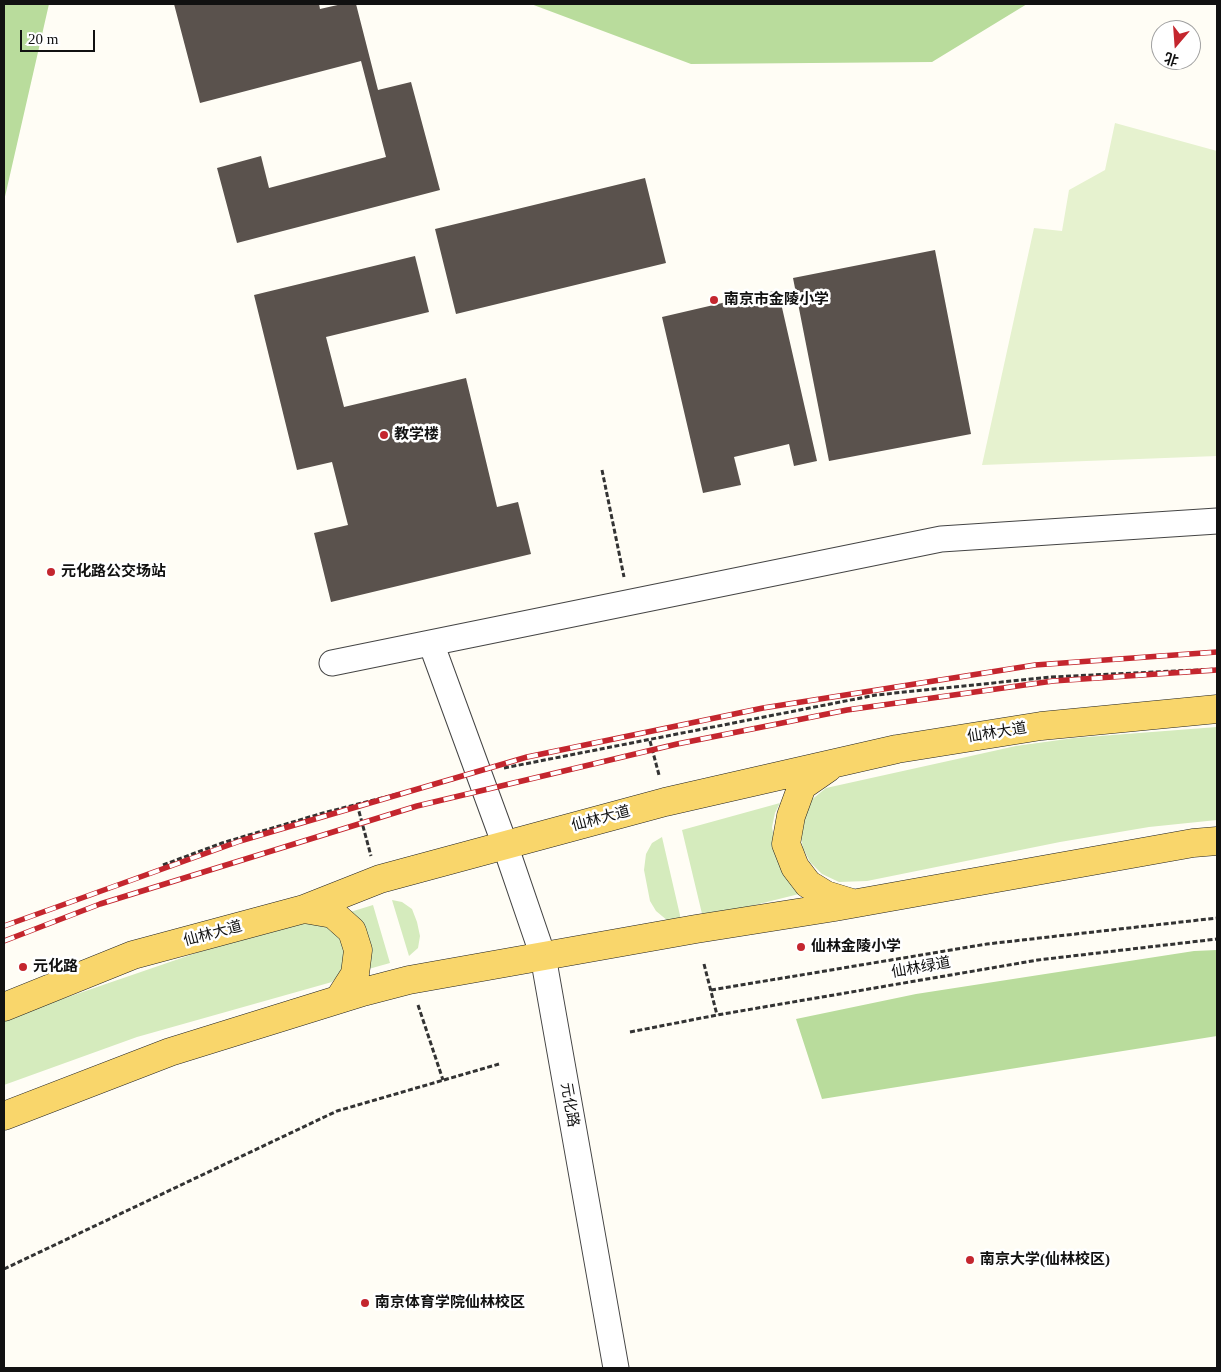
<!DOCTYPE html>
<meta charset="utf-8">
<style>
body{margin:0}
#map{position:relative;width:1221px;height:1372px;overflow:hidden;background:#fffdf5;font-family:"Times New Roman","Noto Sans SC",serif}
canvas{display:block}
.frame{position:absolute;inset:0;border:5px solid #111;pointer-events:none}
.north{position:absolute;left:1151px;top:20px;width:50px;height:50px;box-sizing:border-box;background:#fff;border:1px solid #a0a0a0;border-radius:50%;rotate:198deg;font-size:14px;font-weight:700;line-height:20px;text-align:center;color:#111}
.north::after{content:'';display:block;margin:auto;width:18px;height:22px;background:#c4262e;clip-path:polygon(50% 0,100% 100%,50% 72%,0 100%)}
.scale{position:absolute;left:20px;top:30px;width:75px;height:22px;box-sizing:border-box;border:2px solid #111;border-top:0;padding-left:6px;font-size:15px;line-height:18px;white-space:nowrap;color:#111;-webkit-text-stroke:4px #fff;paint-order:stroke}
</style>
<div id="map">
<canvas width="1221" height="1372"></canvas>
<div class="frame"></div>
<div class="north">北</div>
<div class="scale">20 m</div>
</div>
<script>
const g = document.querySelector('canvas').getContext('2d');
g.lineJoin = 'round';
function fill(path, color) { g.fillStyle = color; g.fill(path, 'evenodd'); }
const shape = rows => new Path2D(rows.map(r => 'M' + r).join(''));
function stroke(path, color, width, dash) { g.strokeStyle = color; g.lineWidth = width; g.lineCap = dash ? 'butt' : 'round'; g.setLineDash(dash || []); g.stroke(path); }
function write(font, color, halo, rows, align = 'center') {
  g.font = font + ' "Times New Roman","Noto Sans SC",serif'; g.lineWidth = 5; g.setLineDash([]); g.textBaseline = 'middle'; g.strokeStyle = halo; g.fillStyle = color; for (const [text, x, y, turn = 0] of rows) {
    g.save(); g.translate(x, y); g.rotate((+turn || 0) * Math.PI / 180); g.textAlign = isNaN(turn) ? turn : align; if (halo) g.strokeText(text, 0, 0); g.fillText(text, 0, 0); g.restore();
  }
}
const green = shape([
 [1217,727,1217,820,1149,827,1060,842,867,881,839,882,822,874,810,862,803,848,800,832,810,801,826,788,1016,746,1074,738],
 [780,803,775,813,772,827,775,844,803,893,703,918,682,830],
 [662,837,682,924,668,921,656,911,650,901,644,870,646,854,652,843],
 [392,900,402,902,412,909,417,922,420,936,418,948,409,956],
 [373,905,390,963,365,970,347,913],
 [303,922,330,924,348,948,343,970,332,982,137,1037,4,1085,4,1019,199,952]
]);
const forest = shape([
 [4,4,49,4,4,201],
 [531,4,1027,4,932,62,691,64],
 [1217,950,1217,1036,822,1099,796,1019,916,994,1194,951]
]);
const pitch = shape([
 [1115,123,1217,151,1217,456,982,465,1034,228,1062,231,1069,190,1105,170]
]);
const building = shape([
 [174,4,319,4,320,9,342,4,356,4,378,90,411,82,440,190,237,243,217,168,261,156,269,188,386,157,361,61,200,103],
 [645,178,666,263,456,314,435,229],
 [935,250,971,434,829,461,793,278],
 [415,256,429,312,326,337,344,407,466,378,497,507,518,502,531,554,331,602,314,533,348,525,332,462,297,470,254,295],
 [778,290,817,461,794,466,789,444,734,457,741,485,703,493,662,317]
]);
const path = shape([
 [602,470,624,577],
 [650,741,659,775],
 [504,768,876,695,1051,677,1217,669],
 [357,804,371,856],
 [163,865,222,843,323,813,456,779],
 [704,964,717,1015],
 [711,990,987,944,1217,918],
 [418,1005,443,1080],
 [630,1032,717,1015,1038,960,1217,939],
 [4,1269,337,1111,499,1064]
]);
const minor = shape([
 [431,643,505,845,543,956,616,1368],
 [332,663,941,539,1217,521]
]);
const major = shape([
 [828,768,802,786,791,816,786,844,795,867,808,884,826,895,852,903],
 [304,909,333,914,352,931,358,950,355,974,339,999],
 [4,1007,133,955,304,909,380,879,665,802,897,749,1041,726,1217,709],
 [4,1116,170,1052,363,992,409,980,696,929,835,907,1193,843,1217,841]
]);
const rail = shape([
 [4,926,240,841,527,757,763,708,1035,665,1217,652],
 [4,941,100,904,417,806,677,744,847,710,1053,681,1217,670]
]);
const markers = [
 [714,300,5,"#c4262e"],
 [384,435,5,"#c4262e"],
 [51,572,5,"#c4262e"],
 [801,947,5,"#c4262e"],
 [23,967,5,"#c4262e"],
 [970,1260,5,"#c4262e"],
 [365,1303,5,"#c4262e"]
];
const poiNames = [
 ["南京市金陵小学",724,300],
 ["教学楼",394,435],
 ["元化路公交场站",61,572],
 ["仙林金陵小学",811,947],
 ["元化路",33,967],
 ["南京大学(仙林校区)",980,1260],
 ["南京体育学院仙林校区",375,1303]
];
const streetNames = [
 ["仙林大道",997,733,-9],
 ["仙林大道",601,819,-15],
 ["仙林大道",213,934,-15],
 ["仙林绿道",921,968,-10],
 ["元化路",569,1105,80]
];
fill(green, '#d5ebbd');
fill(forest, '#b9dc9c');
fill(pitch, '#e6f2cf');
fill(building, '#5a524d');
stroke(minor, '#444', 27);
stroke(major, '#222', 29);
stroke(path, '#333', 3, [5, 2.5]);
stroke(minor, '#fff', 25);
stroke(major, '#f9d66b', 28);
stroke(rail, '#c4262e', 5.5);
stroke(rail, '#fff', 4, [11]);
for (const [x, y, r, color] of markers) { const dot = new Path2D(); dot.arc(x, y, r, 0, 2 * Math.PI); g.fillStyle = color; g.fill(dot); stroke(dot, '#fff', 2); }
write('bold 15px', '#111', '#fff', poiNames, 'left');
write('15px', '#111', '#fff', streetNames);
</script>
